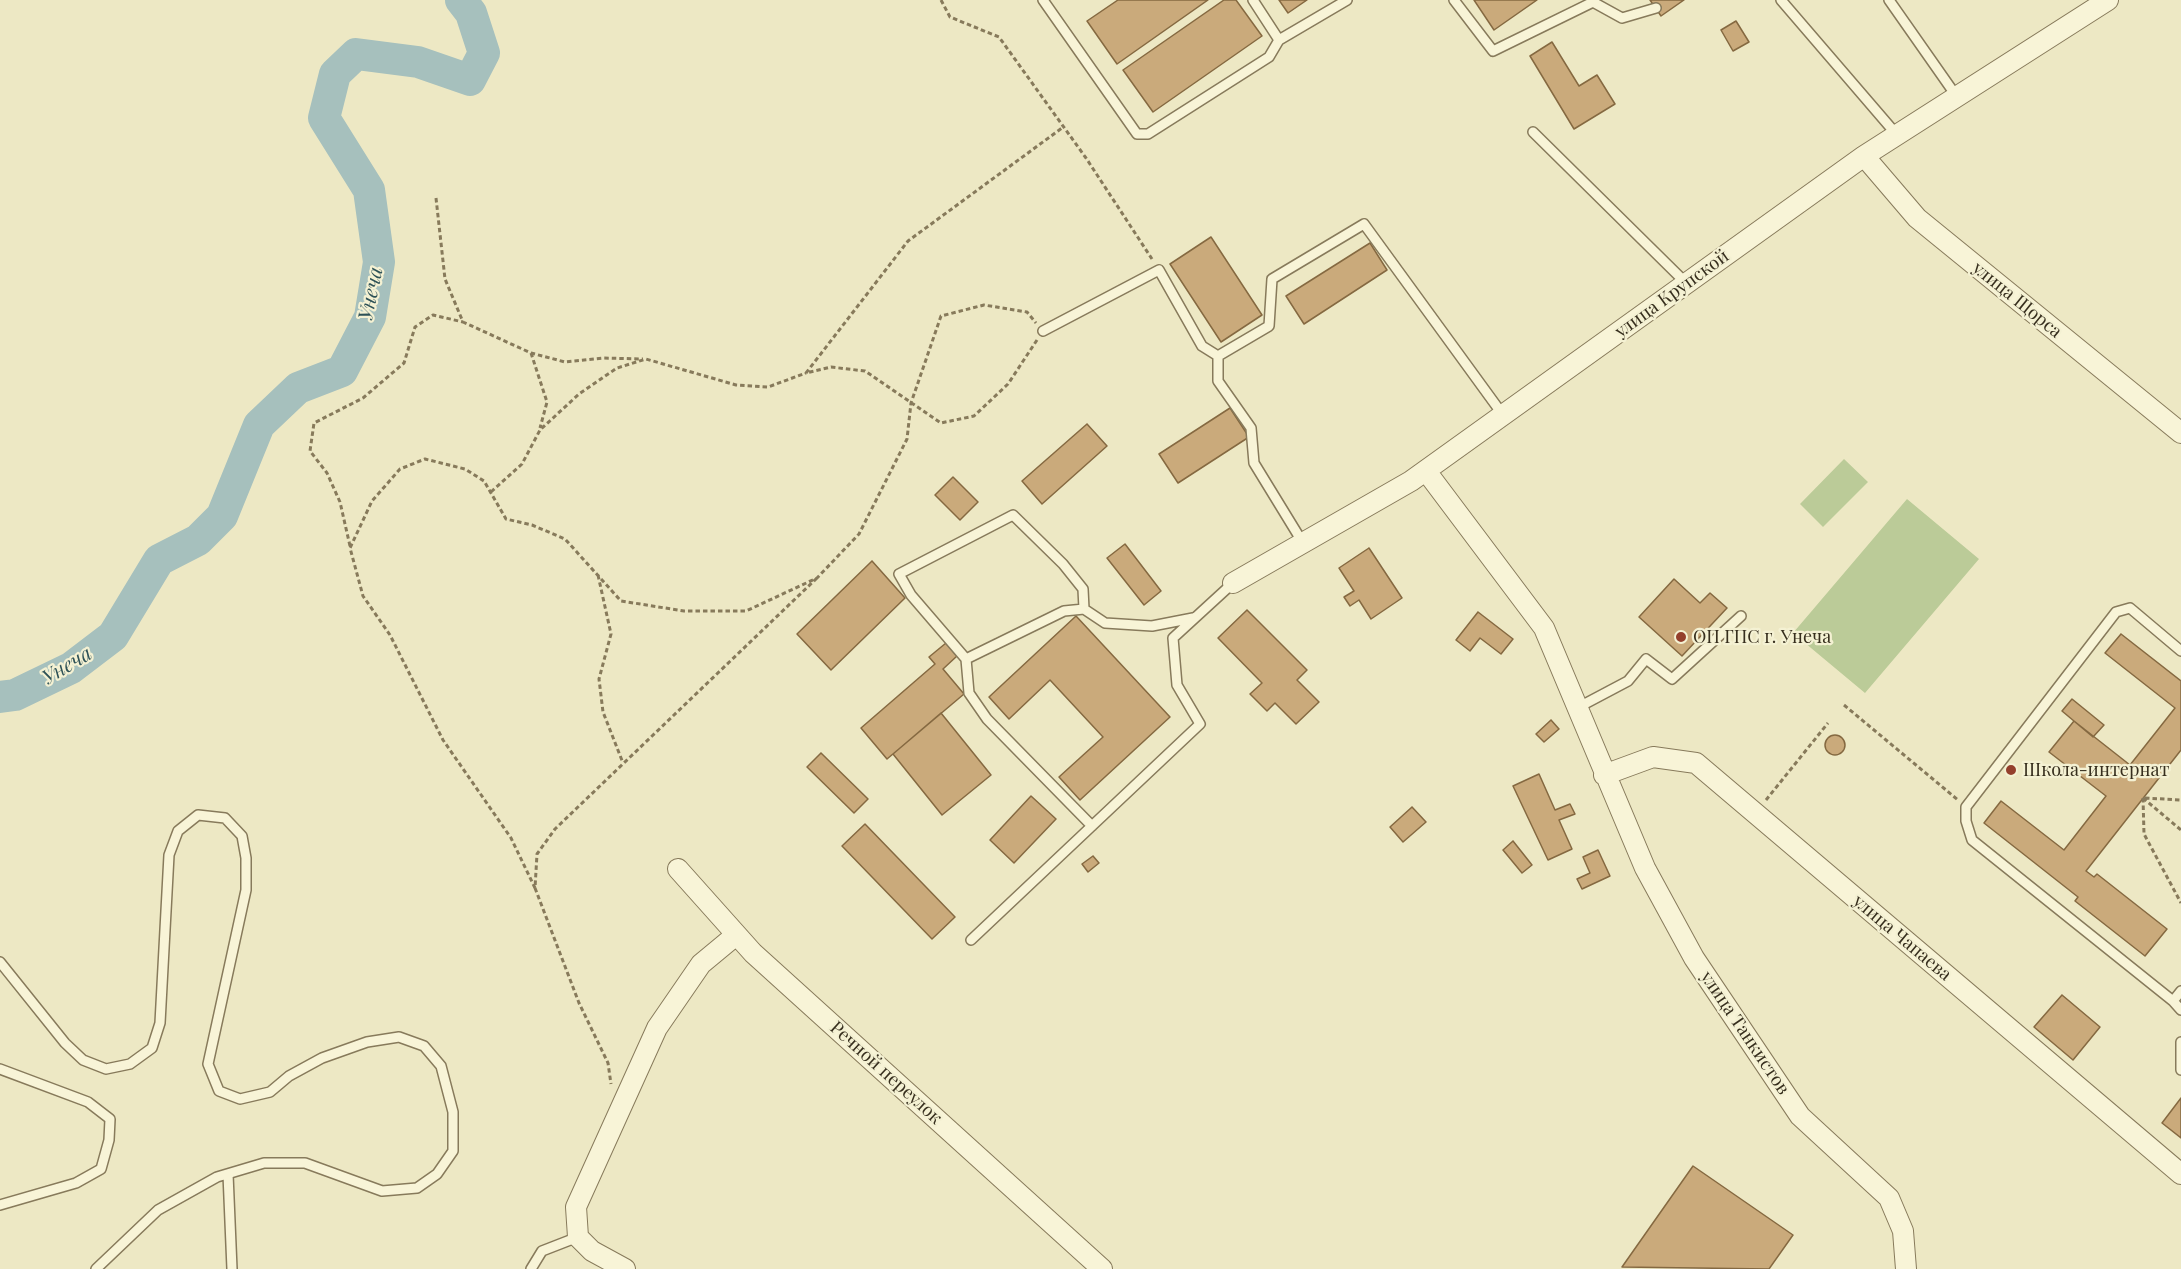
<!DOCTYPE html>
<meta charset="utf-8">
<style>
body{margin:0}
canvas{display:block;background:#ede8c4}
</style>
<canvas width="2181" height="1269"></canvas>
<script>
const g = document.querySelector('canvas').getContext('2d');
g.lineJoin = 'round';
function fill(path, color) { g.fillStyle = color; g.fill(path, 'evenodd'); }
const shape = rows => new Path2D(rows.map(r => 'M' + r).join(''));
function stroke(path, color, width, dash) { g.strokeStyle = color; g.lineWidth = width; g.lineCap = dash ? 'butt' : 'round'; g.setLineDash(dash || []); g.stroke(path); }
function write(font, color, halo, rows, align = 'center') {
  g.font = font + ' "Playfair Display",serif'; g.lineWidth = 4.5; g.setLineDash([]); g.textBaseline = 'middle'; g.strokeStyle = halo; g.fillStyle = color; for (const [text, x, y, turn = 0] of rows) {
    g.save(); g.translate(x, y); g.rotate((+turn || 0) * Math.PI / 180); g.textAlign = isNaN(turn) ? turn : align; if (halo) g.strokeText(text, 0, 0); g.fillText(text, 0, 0); g.restore();
  }
}
const green = shape([
 [1844,459,1868,482,1823,527,1800,504],
 [1907,499,1979,559,1865,693,1793,633]
]);
const river = shape([
 [0,697,15,695,71,668,113,636,159,560,198,540,222,516,259,425,298,388,342,371,370,317,379,262,369,190,324,118,335,74,356,54,418,62,470,80,484,53,471,13,461,0]
]);
const building = shape([
 [1118,0,1208,0,1117,64,1087,21,1118,0],
 [1224,0,1236,0,1262,36,1153,112,1123,70,1224,0],
 [1279,0,1307,0,1288,13,1279,0],
 [1474,0,1537,0,1494,30,1474,0],
 [1650,0,1684,0,1661,16,1650,0],
 [1736,21,1749,42,1733,51,1721,30,1736,21],
 [1552,42,1579,86,1597,75,1615,104,1574,129,1530,56,1552,42],
 [1211,237,1262,315,1221,342,1170,264,1211,237],
 [1370,243,1387,270,1304,324,1286,296,1370,243],
 [1230,408,1249,437,1178,483,1159,454,1230,408],
 [1087,424,1107,446,1042,504,1022,481,1087,424],
 [953,477,978,502,960,520,935,495,953,477],
 [1125,544,1161,591,1144,605,1107,558,1125,544],
 [1369,548,1402,598,1371,619,1359,600,1350,606,1344,597,1354,591,1339,568,1369,548],
 [872,561,905,598,831,670,797,634,872,561],
 [1674,579,1700,603,1710,593,1727,608,1682,656,1639,617,1674,579],
 [1247,610,1307,670,1297,680,1319,702,1296,724,1275,703,1267,711,1250,694,1262,683,1218,638,1247,610],
 [1478,612,1513,639,1501,654,1480,638,1470,651,1456,640,1478,612],
 [1076,616,1170,717,1080,800,1059,777,1103,737,1050,680,1009,719,989,697,1076,616],
 [2121,634,2181,681,2181,750,2086,871,2094,877,2097,874,2167,929,2145,956,2075,901,2078,897,1984,823,2001,801,2064,850,2106,796,2049,752,2074,721,2130,765,2175,708,2105,653,2121,634],
 [946,643,957,656,943,669,964,694,887,759,861,728,935,664,929,657,946,643],
 [2072,699,2104,725,2093,737,2062,711,2072,699],
 [941,713,991,775,942,815,893,754,941,713],
 [1551,720,1559,729,1544,742,1536,734,1551,720],
 '1825 745a10 10 0 1 1 20 0a10 10 0 1 1-20 0Z',
 [821,753,868,799,854,813,807,767,821,753],
 [1539,774,1555,810,1570,804,1575,814,1559,820,1572,849,1548,860,1513,786,1539,774],
 [1031,796,1056,819,1014,863,990,840,1031,796],
 [1412,807,1426,822,1403,842,1390,827,1412,807],
 [865,824,955,917,932,939,842,846,865,824],
 [1513,841,1532,865,1522,873,1503,850,1513,841],
 [1598,850,1610,876,1582,889,1577,879,1590,873,1583,857,1598,850],
 [1093,856,1099,863,1088,872,1082,864,1093,856],
 [2062,995,2100,1027,2073,1060,2034,1027,2062,995],
 [2181,1098,2181,1138,2162,1123,2181,1098],
 [1693,1166,1793,1235,1769,1269,1622,1267,1693,1166]
]);
const path = shape([
 [941,0,950,17,999,37,1086,158,1152,259],
 [436,198,445,279,463,322,531,353,565,362,603,358,643,359],
 [1037,340,1008,384,974,416,941,423,865,371,831,367,806,373,908,241,1062,128],
 [531,353,547,402,540,428],
 [491,492,522,464,540,430,579,394,617,368,646,359,736,385,768,387,806,373],
 [350,546,340,502,327,473,310,451,314,423,363,398,404,363,415,327,433,315,463,322],
 [598,575,611,634,599,679,603,712,623,763],
 [817,578,555,829,537,854,535,888,511,838,443,740,390,635,363,596,350,548,372,501,400,469,425,459,465,469,484,481,506,519,532,525,565,539,621,601,684,611,746,611,817,578,859,534,907,439,911,403,941,316,984,305,1027,312,1036,323],
 [1844,705,1958,800],
 [2143,798,2144,834,2181,903],
 [2143,798,2181,830],
 [2145,798,2181,800],
 [1766,800,1828,723],
 [535,888,579,1003,608,1063,611,1084]
]);
const service = shape([
 [1043,0,1137,134,1148,134,1269,57,1279,40],
 [1253,0,1279,40,1347,0],
 [1454,0,1493,51,1593,2,1622,18,1656,8],
 [1781,0,1897,135],
 [1889,0,1957,97],
 [1533,132,1686,283],
 [1043,331,1159,270,1202,346,1218,356],
 [1303,543,1254,463,1251,428,1218,381,1218,356,1269,326,1272,279,1364,224,1503,415],
 [2181,651,2130,608,2116,612,1966,807,1966,821,1972,840,2173,1001,2181,1010],
 [966,659,911,595,899,574,1013,515,1063,564,1083,589,1084,609],
 [1577,708,1628,681,1646,659,1672,679,1741,616],
 [1092,826,987,719,969,693,966,659,1064,611,1084,609,1105,623,1152,626,1193,618],
 [971,940,1200,724,1177,685,1173,638,1233,583],
 [0,962,65,1043,83,1060,106,1069,130,1064,152,1048,160,1023,169,855,178,831,198,815,225,818,242,836,246,858,246,890,208,1064,219,1091,240,1099,270,1092,289,1076,322,1058,367,1042,399,1037,424,1046,441,1066,453,1112,453,1151,437,1174,417,1188,382,1191,305,1163,264,1163,217,1177,158,1210,96,1269],
 [2173,1001,2181,991],
 [2181,1042,2181,1070],
 [0,1069,88,1102,110,1119,109,1140,101,1169,76,1183,0,1205],
 [228,1174,232,1269],
 [531,1269,542,1251,578,1237]
]);
const minor = shape([
 [1864,156,1917,218,2181,433],
 [1426,471,1544,628,1645,868,1694,958,1800,1116,1889,1198,1903,1231,1906,1269],
 [1233,583,1411,481,1864,156,2108,0],
 [1604,775,1653,757,1696,763,2181,1174],
 [678,869,753,953,1102,1269],
 [625,1269,592,1251,578,1237,576,1207,657,1028,701,964,736,935]
]);
const markers = [
 [1681,637,6,"#943f2c"],
 [2011,770,6,"#943f2c"]
];
const streetNames = [
 ["улица Крупской",1672,294,-36],
 ["улица Щорса",2017,300,39],
 ["улица Чапаева",1902,938,40],
 ["улица Танкистов",1745,1033,56],
 ["Речной переулок",886,1073,42]
];
const poiNames = [
 ["ОП ГПС г. Унеча",1693,637],
 ["Школа-интернат",2023,770]
];
const waterNames = [
 ["Унеча",371,294,-78],
 ["Унеча",67,666,-31]
];
fill(green, '#bbcb98');
stroke(river, '#a6c0bd', 32);
fill(building, '#caaa7b');
stroke(building, '#856941', 1.5);
stroke(service, '#877a5b', 12);
stroke(minor, '#877a5b', 22);
stroke(path, '#877a5b', 3, [4.5, 3]);
stroke(service, '#f8f4d7', 9);
stroke(minor, '#f8f4d7', 20);
for (const [x, y, r, color] of markers) { const dot = new Path2D(); dot.arc(x, y, r, 0, 2 * Math.PI); g.fillStyle = color; g.fill(dot); stroke(dot, '#f4f1d3', 2); }
write('18px', '#372f1e', '#f4f1d3', streetNames);
write('18px', '#372f1e', '#f4f1d3', poiNames, 'left');
write('italic 20px', '#2e5257', '#f4f1d3', waterNames);
</script>
